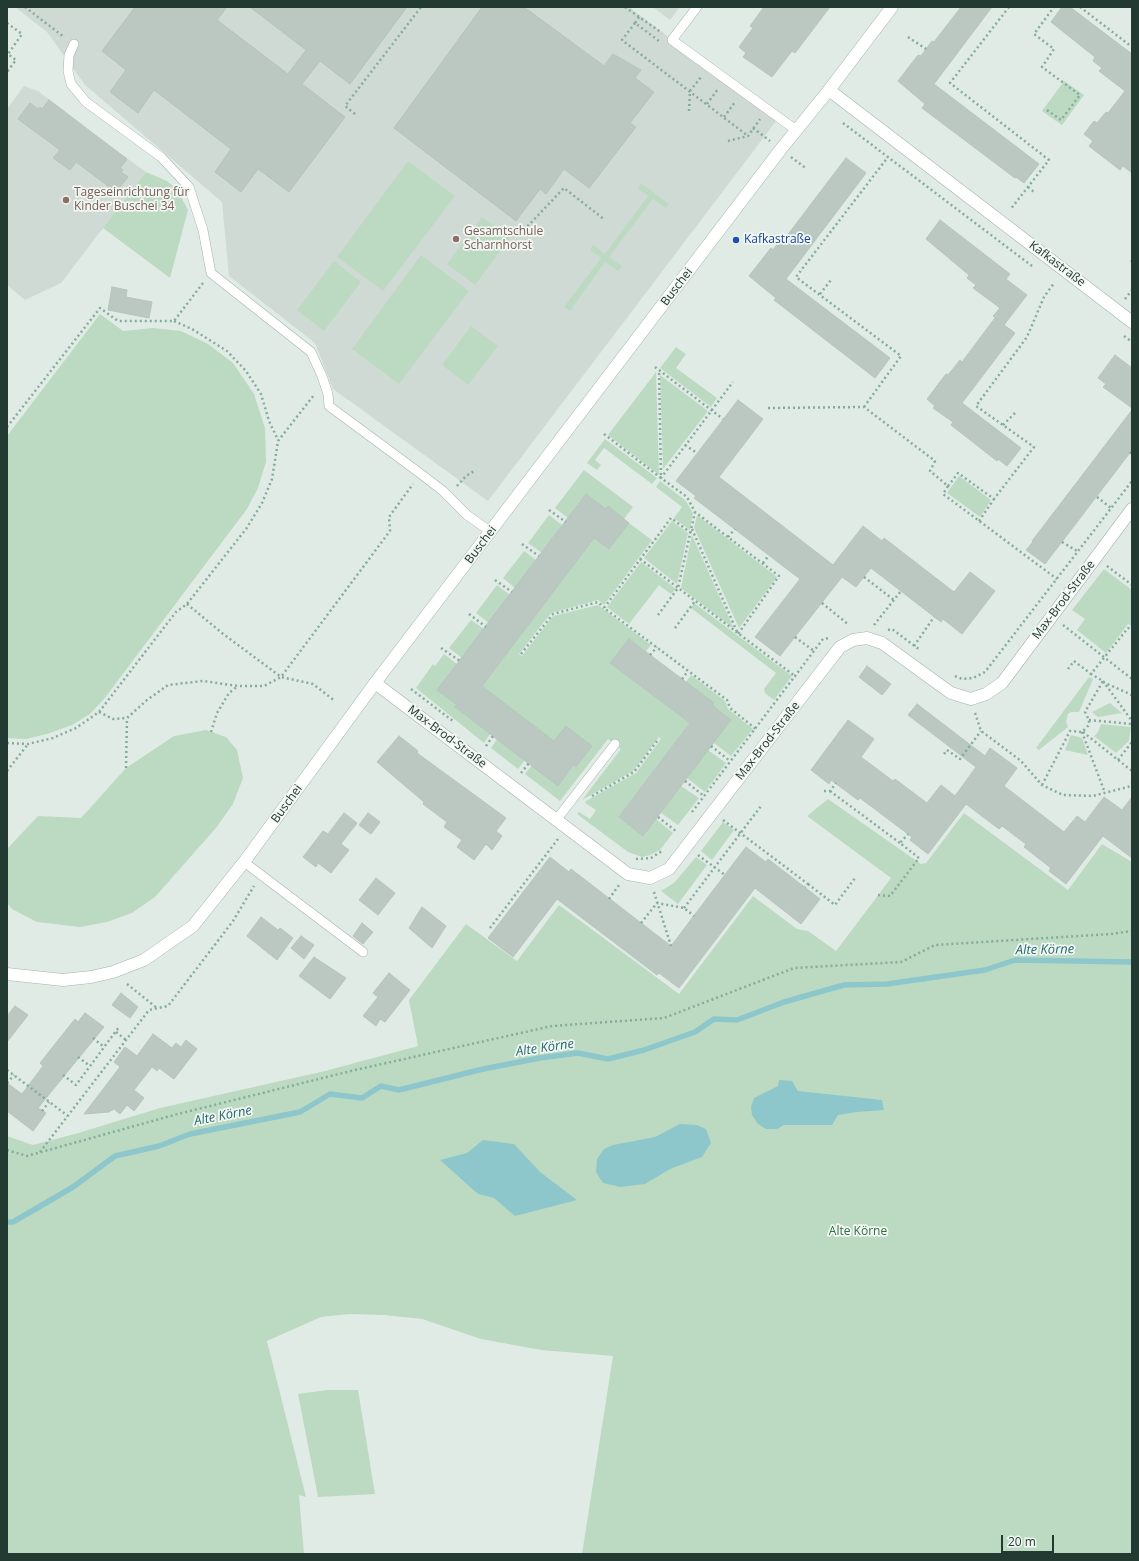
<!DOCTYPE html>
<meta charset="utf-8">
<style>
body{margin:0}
#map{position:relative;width:1139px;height:1561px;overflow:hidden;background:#e1ebe6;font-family:"Open Sans",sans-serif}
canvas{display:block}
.frame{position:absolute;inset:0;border:8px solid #233a32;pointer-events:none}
.scale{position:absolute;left:1001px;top:1535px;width:53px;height:18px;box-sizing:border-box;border:2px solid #233a32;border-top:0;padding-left:5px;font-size:12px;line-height:14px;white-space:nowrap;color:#233a32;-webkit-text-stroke:3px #f2f7f4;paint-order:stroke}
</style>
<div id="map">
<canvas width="1139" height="1561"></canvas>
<div class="frame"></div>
<div class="scale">20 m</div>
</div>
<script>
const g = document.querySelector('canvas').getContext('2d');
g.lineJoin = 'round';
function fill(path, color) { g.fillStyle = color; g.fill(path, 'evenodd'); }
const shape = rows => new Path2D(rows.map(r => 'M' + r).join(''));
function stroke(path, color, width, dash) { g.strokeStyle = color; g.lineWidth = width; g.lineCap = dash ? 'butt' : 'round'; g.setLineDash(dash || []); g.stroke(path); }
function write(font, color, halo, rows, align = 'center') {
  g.font = font + ' "Open Sans",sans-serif'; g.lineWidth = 3.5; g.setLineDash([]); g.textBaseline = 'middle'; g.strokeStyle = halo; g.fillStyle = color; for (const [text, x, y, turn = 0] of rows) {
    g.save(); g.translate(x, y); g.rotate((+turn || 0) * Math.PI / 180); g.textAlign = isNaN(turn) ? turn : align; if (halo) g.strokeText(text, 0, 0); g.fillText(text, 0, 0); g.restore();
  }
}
const built = shape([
 [15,7,629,7,777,120,488,501,333,389,315,343,229,276,222,202,85,85,47,32],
 [653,7,680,7,670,20],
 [24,86,38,91,80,123,76,129,91,140,95,135,146,172,61,283,25,300,7,285,7,109]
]);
const green = shape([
 [1064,81,1084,95,1062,125,1042,111],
 [408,161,455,196,383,291,337,257],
 [146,172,167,181,177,189,188,210,170,278,103,228],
 [641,183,669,204,666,208,653,199,609,257,622,266,618,271,605,262,570,311,564,307,601,258,590,250,593,245,605,254,648,196,638,188],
 [482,217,510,238,475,285,447,264],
 [421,255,469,291,399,384,352,349],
 [334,261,361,282,324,331,297,310],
 [100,314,123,331,153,328,181,331,208,344,233,363,254,394,265,428,266,462,258,488,247,509,104,699,90,714,72,725,47,734,26,739,7,738,7,436],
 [471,326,498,346,468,385,442,365],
 [676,347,686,354,676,368,717,398,711,407,660,368],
 [656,372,659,475,608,435],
 [660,375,708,411,663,469],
 [605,439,657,478,652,484,604,448,595,460,601,465,597,470,587,463],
 [584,470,633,507,624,519,608,507,606,509,586,494,568,518,555,508],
 [959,476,991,500,980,517,947,493],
 [660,481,685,500,693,513,690,530,674,518,682,507,656,487],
 [549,515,562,525,542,553,528,543],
 [697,515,777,577,739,628,694,528],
 [672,521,688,533,677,584,644,558],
 [629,523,652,540,604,605,598,600,551,613,519,654,522,656,553,616,598,605,651,645,646,651,629,639,610,663,690,723,619,817,643,836,656,819,673,833,660,850,650,855,642,857,628,852,577,814,579,812,590,819,596,810,585,803,586,801,636,773,661,739,659,737,633,771,582,800,621,749,608,739,560,801,525,774,532,765,558,785,573,765,576,767,592,746,566,726,554,741,482,686,594,538,609,549],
 [692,534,692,535,734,629,681,588],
 [524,551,536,560,515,588,503,578],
 [641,562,676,589,671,594,659,585,629,624,607,607],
 [1104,569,1132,590,1132,626,1128,624,1106,653,1077,630,1085,619,1072,610],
 [497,585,510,595,489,623,476,613],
 [694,603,792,676,774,700,765,693,764,689,776,673,691,608],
 [471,620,484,629,462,658,449,648],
 [444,654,457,664,437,690,457,705,455,707,490,734,484,743,416,688,433,664,435,666],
 [691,675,725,701,728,709,753,729,731,756,714,743,731,720,712,705,713,703,686,682],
 [1089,677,1093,679,1079,712,1071,712,1068,714,1066,722,1068,727,1039,750,1036,748],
 [1110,703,1122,713,1098,717,1092,712],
 [1101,724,1131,727,1129,741,1116,753,1094,736,1098,732],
 [206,730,226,737,237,750,243,778,233,804,216,828,155,897,132,913,107,922,80,927,37,922,12,909,7,903,7,849,38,816,81,818,126,768,174,736],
 [1071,735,1082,738,1088,755,1065,750],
 [497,739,525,760,518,769,491,748],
 [708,750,726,763,705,792,687,778],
 [681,786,699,798,678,825,661,813],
 [828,799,921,864,926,863,964,813,1068,890,1102,844,1132,862,1132,1554,582,1554,613,1356,541,1350,481,1339,422,1319,384,1315,349,1314,321,1317,267,1341,306,1497,299,1495,304,1554,7,1554,7,1136,33,1145,75,1134,160,1108,325,1071,418,1046,409,1000,466,924,517,961,559,905,679,994,753,896,797,929,808,931,836,951,891,878,807,816],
 [723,822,734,830,712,860,701,851],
 [696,857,707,865,678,904,661,891,674,883],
 [327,1390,358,1390,375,1494,318,1497,298,1394]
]);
const water = shape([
 [779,1080,792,1081,798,1091,882,1100,884,1110,857,1112,838,1115,832,1125,784,1125,777,1129,766,1129,758,1124,752,1115,751,1107,754,1098,778,1086],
 [680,1124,697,1125,706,1129,711,1143,702,1157,670,1169,645,1184,620,1187,603,1183,596,1172,597,1159,604,1149,613,1145,655,1137],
 [483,1140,514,1144,540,1172,577,1200,515,1216,494,1198,478,1194,440,1160,467,1153]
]);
const stream = shape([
 [7,1222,13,1222,73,1187,115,1156,159,1146,190,1134,300,1112,330,1094,362,1098,381,1086,399,1090,483,1069,540,1058,578,1053,608,1059,644,1050,695,1032,714,1019,737,1020,784,1002,844,985,887,984,985,970,1015,960,1132,962]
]);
const building = shape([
 [135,7,227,7,217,20,288,74,306,50,250,7,407,7,350,84,320,61,302,84,345,117,289,192,258,169,241,192,215,172,231,149,154,90,138,113,110,92,126,70,102,51,135,7],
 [482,7,524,7,604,66,613,54,641,70,635,78,654,92,630,123,636,127,589,188,564,169,546,194,540,189,516,221,394,128,482,7],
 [764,7,830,7,795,53,792,51,772,77,743,57,746,53,739,47,753,28,750,26,764,7],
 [961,7,992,7,934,84,1039,164,1024,183,1016,177,1015,178,922,108,925,104,898,81,918,55,921,56,932,41,934,42,961,7],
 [1062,7,1070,7,1132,54,1132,173,1123,166,1120,170,1089,146,1093,141,1084,134,1094,121,1097,123,1106,112,1108,113,1125,91,1099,71,1102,68,1093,61,1095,57,1051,22,1062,7],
 [49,100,127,159,120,168,123,170,121,172,128,177,116,192,76,162,70,170,53,158,60,150,18,119,30,103,38,109,40,107,42,109,49,100],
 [846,158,866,173,786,279,890,358,875,378,774,300,776,298,749,276,771,248,773,250,784,235,786,237,846,158],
 [940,220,1010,274,1006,279,1027,295,1004,325,1015,333,962,403,1021,448,1007,466,998,459,997,461,951,425,953,422,933,408,935,406,927,399,946,374,948,375,960,360,962,362,995,318,998,320,993,316,1000,308,973,288,976,285,967,278,969,275,926,239,940,220],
 [112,287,127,290,126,297,152,302,149,318,108,310,112,287],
 [1115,355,1132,368,1132,408,1103,387,1106,384,1098,378,1115,355],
 [738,400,763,419,719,477,833,565,863,526,882,541,884,538,954,592,970,572,995,591,962,634,943,619,941,622,871,568,856,587,842,577,780,656,755,637,800,579,694,498,696,496,676,481,738,400],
 [1132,410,1132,450,1045,564,1026,550,1033,542,1032,541,1132,410],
 [586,494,606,509,608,506,629,523,609,549,594,538,482,686,554,741,566,726,592,746,576,767,573,765,558,786,455,707,457,705,437,690,586,494],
 [629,639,714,703,712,705,731,720,643,836,619,817,690,723,610,663,629,639],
 [867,666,891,684,882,695,859,677,867,666],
 [917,704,985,756,990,748,1017,768,1004,786,1064,832,1077,816,1085,822,1104,797,1122,810,1132,797,1132,858,1103,836,1066,884,1049,871,1051,868,1024,847,1026,844,1002,826,999,829,966,804,928,854,910,840,912,837,860,798,858,800,831,780,829,784,811,770,848,720,874,739,861,757,893,781,895,779,927,803,941,785,955,796,976,767,908,715,917,704],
 [399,736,418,751,417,753,506,818,496,831,502,836,492,850,486,844,474,860,457,847,462,840,444,827,447,822,423,804,424,802,377,762,399,736],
 [344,813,357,823,341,844,349,850,331,873,318,863,316,867,303,857,323,831,328,834,344,813],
 [368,813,380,822,371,834,359,825,368,813],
 [746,847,766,862,768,859,820,899,801,924,755,888,679,988,659,973,657,975,557,899,513,957,488,938,550,857,569,872,571,869,671,946,746,847],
 [376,878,395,893,378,915,359,900,376,878],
 [422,907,446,926,432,948,409,928,422,907],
 [261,917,278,930,280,928,293,938,277,960,247,936,261,917],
 [362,923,373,932,363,944,353,936,362,923],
 [301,936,314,945,304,959,291,948,301,936],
 [314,957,346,978,330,999,299,976,314,957],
 [389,973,410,990,385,1022,380,1019,376,1026,363,1016,378,997,373,993,389,973],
 [121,993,138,1007,130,1018,112,1005,121,993],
 [15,1006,28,1015,7,1042,7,1016,15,1006],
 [85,1013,104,1027,38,1108,46,1113,33,1131,7,1111,7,1083,22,1094,43,1066,40,1063,75,1019,78,1022,85,1013],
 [153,1034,172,1048,176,1043,181,1047,186,1040,197,1049,174,1079,159,1068,157,1071,152,1067,134,1090,144,1098,134,1111,127,1105,120,1114,114,1109,109,1112,84,1114,120,1067,114,1062,125,1047,137,1056,153,1034]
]);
const path = shape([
 [25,7,64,37],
 [625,7,662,33],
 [1009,7,950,83,1049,160,1010,210],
 [1080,7,1132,47],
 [639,17,635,23,659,41],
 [7,23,22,34,8,54,16,60,7,72],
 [635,23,622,40,748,136],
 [908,37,926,49],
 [707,104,718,89],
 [1047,110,1061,120,1080,95,1042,67,1054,49,1034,34,1054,7],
 [689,111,690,91,701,77],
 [355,114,345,106,421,7],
 [724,117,735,102],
 [843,123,1032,266],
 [753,128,770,141],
 [728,141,748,136,760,119],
 [791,157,807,169],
 [1028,187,1034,192],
 [524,230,564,188,605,220],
 [1131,260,1132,261],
 [820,294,831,280],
 [1125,299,1132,290],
 [174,321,192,329,227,351,246,371,261,394,269,421,278,440],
 [1124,336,1132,342],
 [655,367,723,419],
 [864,407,901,356,796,277,888,157],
 [768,408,864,407,935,461,930,471,948,486,943,494,1057,579],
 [1003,425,1015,413],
 [7,427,100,308,118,321,174,321,203,283],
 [604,434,661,478,659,370],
 [685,445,697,453],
 [1130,452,1132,454],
 [457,486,466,476,476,470],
 [948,486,958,473,994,499,1034,447,976,406,1027,337,1044,297,1054,283],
 [1097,497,1111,508],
 [549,510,566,522],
 [979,521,994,499],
 [692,529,738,634,779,576,695,512,687,497,661,478,733,382],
 [691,533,671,518,604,608,727,700,730,708,757,730],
 [728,537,735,529],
 [1062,542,1079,552],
 [522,544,539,556],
 [640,559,796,677],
 [763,563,769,555],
 [1107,566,1132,585],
 [864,577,894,600],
 [495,580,512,592],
 [822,603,849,625],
 [187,604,222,633,281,677,313,684,335,701],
 [469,614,486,627],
 [658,615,678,588,695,512],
 [874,625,901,591],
 [1063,625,1132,679],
 [675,628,695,601],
 [888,630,892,629,920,650],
 [795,637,814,651],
 [914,646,934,617],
 [441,648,460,661],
 [521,654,553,614,598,602,604,608],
 [650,655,657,647],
 [1068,669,1074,661,1091,674,1128,628,1132,630],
 [955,676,962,679,973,678,985,672,1132,481],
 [682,679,688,671],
 [1103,681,1132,721],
 [1103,682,1132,695],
 [411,689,453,721],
 [99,712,113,719,127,718,147,700,168,685,203,681,238,686,264,686,281,677,390,531,389,517,413,484],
 [975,713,981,731,1021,761,1042,785,1063,795,1093,796,1128,787,1132,783],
 [1089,720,1132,724],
 [211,732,217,713,229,693,238,686],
 [1082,732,1105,793],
 [1083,732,1132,771],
 [7,743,28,744,53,738,76,728,99,712,176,612,187,604,246,529,262,503,272,479,278,441,314,395],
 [486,746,493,736],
 [711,746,730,761],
 [944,754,947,750,960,759,981,731],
 [1118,760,1132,742],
 [126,768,127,718],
 [7,771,28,744],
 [521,773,529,763],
 [685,781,704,796],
 [1042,785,1070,731,1082,732,1089,725,1089,720,1085,712,1103,681,1091,674],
 [824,791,830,791,836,783],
 [830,791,900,843],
 [592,796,634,772,657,741],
 [692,812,823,639,829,638],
 [658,817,677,832],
 [723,820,808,884,805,887],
 [698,855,725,875],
 [636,859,651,858,662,851],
 [808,884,835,905,855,878],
 [654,892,671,946],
 [878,895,890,896,919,858,900,843,908,834],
 [609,899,619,885],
 [684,908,761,806],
 [641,923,657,903,684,908,694,916],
 [490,928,558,839],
 [127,984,157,1008],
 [116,1032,126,1040],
 [93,1038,104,1047],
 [78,1057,90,1066],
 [7,1070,68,1116],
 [63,1075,76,1085,119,1027],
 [7,1083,14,1075],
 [42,1111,49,1102],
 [7,1150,27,1156,174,1115,355,1070,552,1026,664,1018,794,968,901,962,935,945,1111,934,1132,931],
 [40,1152,149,1010,168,1006,233,921,254,886]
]);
const lane = shape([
 [697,7,672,40,796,130],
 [74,44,69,55,68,71,71,84,86,102,161,157,189,187,203,230,211,273,311,352,322,376,328,394,329,406,421,474,443,491,467,515,491,532],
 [557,819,615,744],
 [244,862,363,952]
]);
const street = shape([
 [829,90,1132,322],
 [375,683,628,874,650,878,669,869,840,647,853,640,867,638,882,643,951,693,971,699,986,694,1002,683,1132,509]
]);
const secondary = shape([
 [7,974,63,980,91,977,113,972,144,960,193,926,244,862,375,683,781,149,829,90,892,7]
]);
const markers = [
 [66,200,4,"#8d6e63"],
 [456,239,4,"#8d6e63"],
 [736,240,4,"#1a4fb4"]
];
const educationNames = [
 ["Tageseinrichtung für",74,193],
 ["Kinder Buschei 34",74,207],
 ["Gesamtschule",464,232],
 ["Scharnhorst",464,246]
];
const transitNames = [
 ["Kafkastraße",744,240]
];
const streetNames = [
 ["Kafkastraße",1057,264,37],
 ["Buschei",677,287,-53],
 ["Buschei",481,545,-53],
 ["Max-Brod-Straße",1064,600,-53],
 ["Max-Brod-Straße",447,737,37],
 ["Max-Brod-Straße",768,741,-52],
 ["Buschei",287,804,-54]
];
const parkNames = [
 ["Alte Körne",858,1232]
];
const waterNames = [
 ["Alte Körne",1045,950,-1],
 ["Alte Körne",545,1048,-8],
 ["Alte Körne",223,1116,-11]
];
fill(built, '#d0dad5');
fill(green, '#bcdac2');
fill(water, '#8ec7cb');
stroke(stream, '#8ec7cb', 5.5);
fill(building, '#bac8c1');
stroke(building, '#b4c4bc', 1);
stroke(lane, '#a4b2ac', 10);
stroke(street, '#a4b2ac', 13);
stroke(secondary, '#a1b5ac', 13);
stroke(path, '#85ab9c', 2.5, [2, 3]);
stroke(lane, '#fff', 9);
stroke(street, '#fff', 12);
stroke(secondary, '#fff', 12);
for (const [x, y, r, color] of markers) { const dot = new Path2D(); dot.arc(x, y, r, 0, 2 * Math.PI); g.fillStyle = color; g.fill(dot); stroke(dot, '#f2f7f4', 1.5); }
write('12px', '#785e54', '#f2f7f4', educationNames, 'left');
write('12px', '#164399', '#f2f7f4', transitNames, 'left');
write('12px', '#233a32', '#f2f7f4', streetNames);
write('12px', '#316d43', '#f2f7f4', parkNames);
write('italic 13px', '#236a70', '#f2f7f4', waterNames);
</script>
